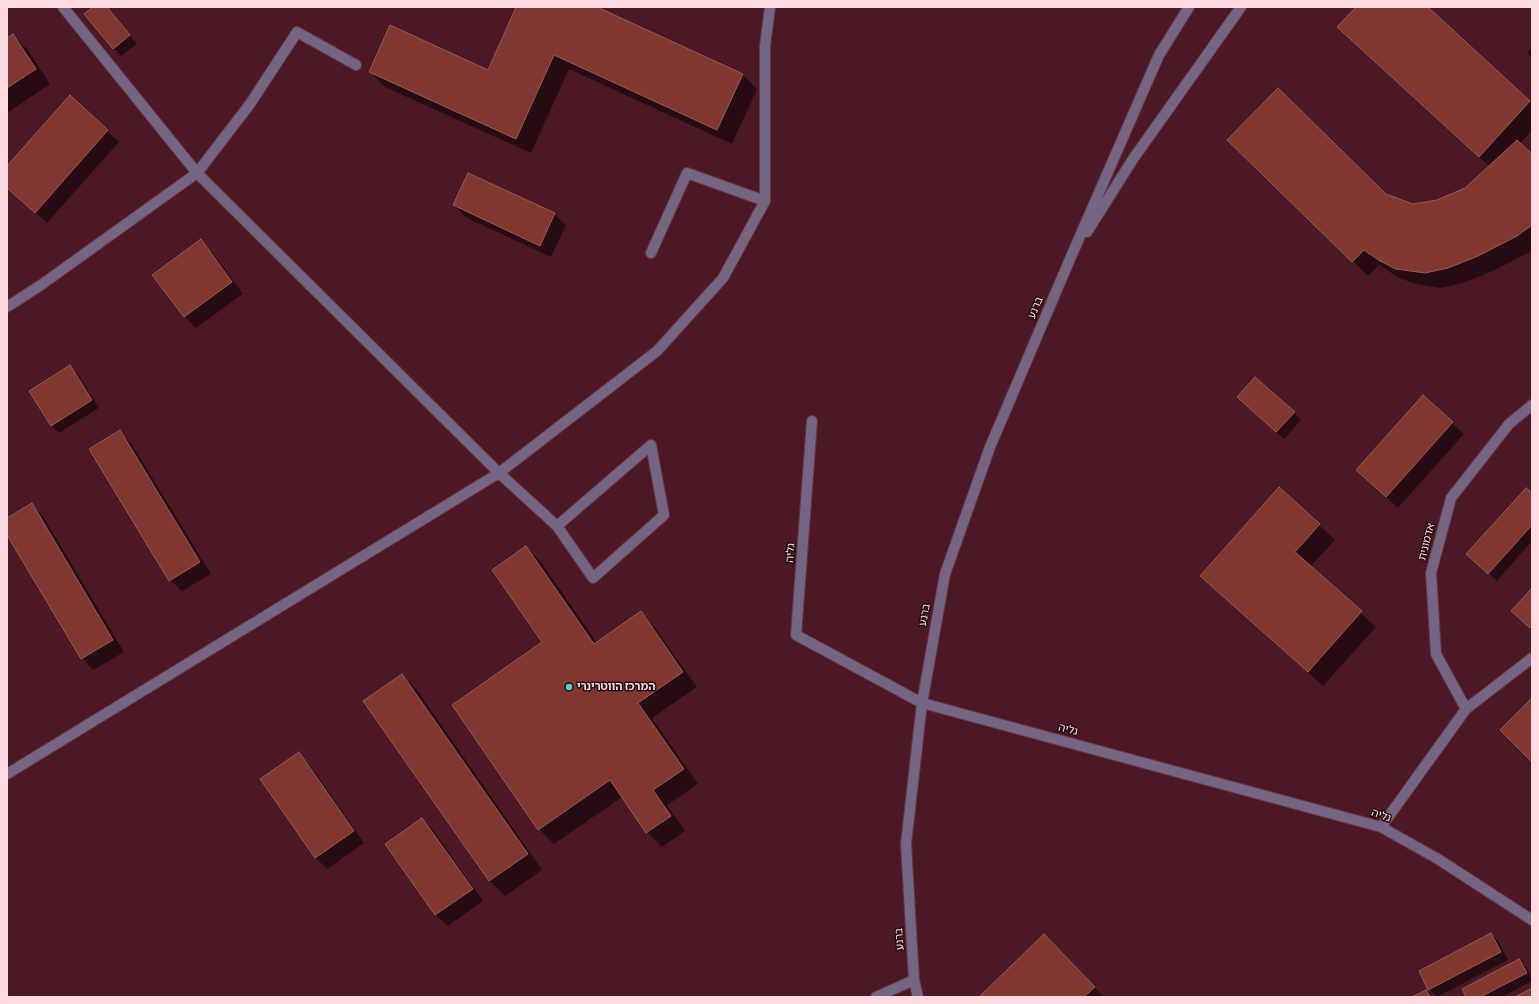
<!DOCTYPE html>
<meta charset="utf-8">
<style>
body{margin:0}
#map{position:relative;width:1539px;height:1004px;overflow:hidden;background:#4c1826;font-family:"Source Serif 4",serif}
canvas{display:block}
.frame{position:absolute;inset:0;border:8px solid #fedbe1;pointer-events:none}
</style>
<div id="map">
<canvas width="1539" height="1004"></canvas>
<div class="frame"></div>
</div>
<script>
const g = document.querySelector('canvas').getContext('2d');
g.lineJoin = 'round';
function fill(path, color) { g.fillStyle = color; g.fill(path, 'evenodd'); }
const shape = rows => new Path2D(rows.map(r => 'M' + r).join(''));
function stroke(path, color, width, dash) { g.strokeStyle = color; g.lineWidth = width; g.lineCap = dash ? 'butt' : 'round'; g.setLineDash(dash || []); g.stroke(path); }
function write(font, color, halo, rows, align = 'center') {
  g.font = font + ' "Source Serif 4","Noto Sans Hebrew",serif'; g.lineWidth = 3; g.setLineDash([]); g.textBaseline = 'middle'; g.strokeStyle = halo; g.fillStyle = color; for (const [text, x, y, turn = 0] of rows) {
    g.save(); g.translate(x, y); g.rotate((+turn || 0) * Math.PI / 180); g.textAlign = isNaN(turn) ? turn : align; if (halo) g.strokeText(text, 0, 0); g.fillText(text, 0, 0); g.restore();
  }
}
const shadow = shape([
 [94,7,107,7,137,44,121,56,85,15],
 [517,7,600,7,599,9,742,74,757,89,732,144,569,69,531,153,385,87,370,72,488,71],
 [1357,7,1427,7,1532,104,1532,130,1520,144,1532,155,1532,251,1493,271,1463,283,1440,288,1412,283,1396,276,1379,265,1368,276,1244,155,1386,195,1413,205,1438,201,1466,189,1490,167,1354,42],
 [13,35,28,50,50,84,7,113,7,39],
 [1532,47,1532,57,1527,53],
 [70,97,119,142,47,223,7,188,7,167],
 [454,205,554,214,566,225,551,257,465,217],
 [201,241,212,252,243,294,196,328,185,317,154,275],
 [70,367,78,374,99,408,59,433,52,426,30,392],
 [1423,397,1464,434,1398,508,1358,470],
 [1246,405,1294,412,1301,420,1284,439],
 [120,432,131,443,211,574,182,591,170,580],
 [1280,489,1335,540,1310,567,1376,627,1323,686,1202,576],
 [1532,494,1532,541,1497,581,1475,562],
 [31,504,43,516,124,652,93,670,82,658,7,533,7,519],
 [526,547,541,562,597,643,641,613,655,628,697,687,652,718,698,784,667,805,685,831,662,847,647,832,622,797,554,844,539,829,453,706,544,643],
 [402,675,417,690,542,870,505,896,490,881,364,701],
 [299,754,310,765,364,843,327,869,315,857],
 [422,819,434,831,483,901,448,926,436,915,387,844],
 [1491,934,1499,942,1508,960,1437,997,1429,989],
 [1055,947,1104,997,980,997],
 [1519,961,1527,968,1532,978,1532,981,1502,997,1467,997]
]);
const building = shape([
 [93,7,107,7,130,35,113,49,84,14,93,7],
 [516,7,597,7,743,74,717,130,554,55,516,139,369,72,390,25,488,70,516,7],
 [1356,7,1428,7,1530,101,1479,157,1337,27,1356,7],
 [13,34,36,69,7,88,7,38,13,34],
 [1278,88,1386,194,1413,204,1437,200,1465,188,1517,140,1532,154,1532,225,1517,236,1478,256,1448,268,1425,273,1396,269,1380,261,1364,250,1352,262,1227,140,1278,88],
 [70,95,108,130,35,213,7,188,7,166,70,95],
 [468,173,555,213,540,246,453,205,468,173],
 [201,239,232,282,184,317,152,275,201,239],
 [70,365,92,400,51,426,29,391,70,365],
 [1255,377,1295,412,1276,432,1237,397,1255,377],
 [1423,395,1453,422,1386,497,1356,470,1423,395],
 [120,430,200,562,169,581,89,449,120,430],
 [1279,487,1320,524,1295,552,1362,611,1308,672,1200,576,1279,487],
 [1526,488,1532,493,1532,525,1488,574,1466,554,1526,488],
 [32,503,113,640,81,659,7,535,7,518,32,503],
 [526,546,594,644,641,611,683,672,638,703,684,769,653,790,671,816,646,833,610,780,538,830,452,705,542,642,492,570,526,546],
 [1532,588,1532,626,1530,628,1511,611,1532,588],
 [402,674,528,854,489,881,363,701,402,674],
 [1532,698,1532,762,1500,730,1532,698],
 [299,752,354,831,315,858,260,779,299,752],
 [422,818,473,889,435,915,385,844,422,818],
 [1491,933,1501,952,1428,990,1419,971,1491,933],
 [1044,934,1095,987,1084,997,979,997,1044,934],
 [1519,959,1527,973,1480,997,1466,997,1462,989,1519,959],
 [1532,988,1532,997,1515,997,1532,988],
 [1426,990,1430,997,1412,997,1426,990]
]);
const minor = shape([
 [63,7,197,173,499,473,557,526,593,578,664,515,651,445,557,526],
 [1087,232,1133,159,1241,7],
 [651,253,687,173,765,201],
 [7,307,41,285,197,173,250,104,297,32,356,65],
 [812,421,796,635,922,703,1381,827,1438,859,1532,920],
 [1466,709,1436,654,1431,573,1451,498,1509,424,1532,405],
 [7,774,499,473,657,351,723,278,765,201,765,46,770,7],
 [1381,827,1466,709,1532,658],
 [876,997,914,980],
 [918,997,914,980,906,844,922,703,945,574,990,447,1070,259,1159,55,1189,7]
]);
const markers = [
 [569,687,4,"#56cec3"]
];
const streetNames = [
 ["ברנע",1036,308,-67],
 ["אדמונית",1427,542,-76],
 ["גליה",791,553,-86],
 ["ברנע",925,615,-80],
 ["גליה",1068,730,15],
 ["גליה",1381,816,20],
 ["ברנע",900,939,-94]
];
const poiNames = [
 ["המרכז הווטרינרי",577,687]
];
fill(shadow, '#0007');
fill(building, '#813831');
stroke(building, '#985c55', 1);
stroke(minor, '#683744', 12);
stroke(minor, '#746682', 10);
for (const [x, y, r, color] of markers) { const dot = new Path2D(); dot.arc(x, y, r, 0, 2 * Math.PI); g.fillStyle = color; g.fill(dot); stroke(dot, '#240d12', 1.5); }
write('11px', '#fedbe1', '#240d12', streetNames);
write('bold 11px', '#fedbe1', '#240d12', poiNames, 'left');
</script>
